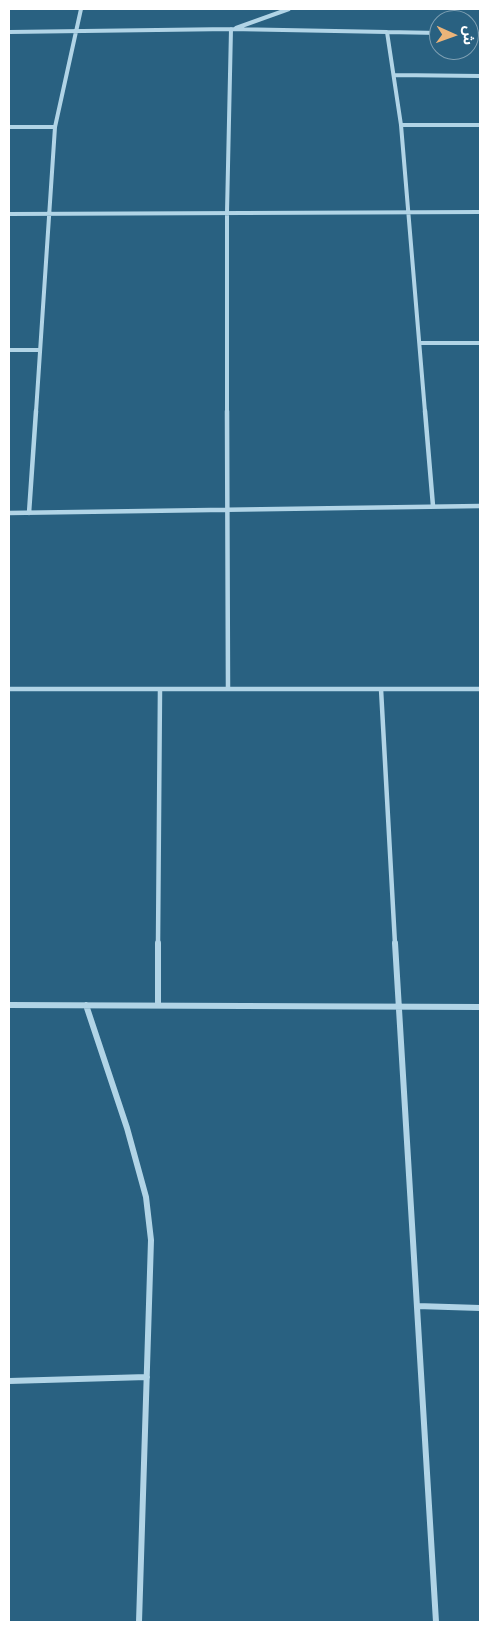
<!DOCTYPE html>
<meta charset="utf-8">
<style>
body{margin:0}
#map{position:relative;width:489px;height:1631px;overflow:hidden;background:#296181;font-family:"Sofia Sans Condensed","Noto Sans Arabic",sans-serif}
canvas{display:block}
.frame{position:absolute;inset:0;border:10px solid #fff;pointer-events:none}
.north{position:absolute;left:429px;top:10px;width:50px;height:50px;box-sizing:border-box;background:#296181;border:1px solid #7fa0b3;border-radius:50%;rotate:92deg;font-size:14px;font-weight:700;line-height:20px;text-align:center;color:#fff}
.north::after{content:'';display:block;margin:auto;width:18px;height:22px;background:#ecb479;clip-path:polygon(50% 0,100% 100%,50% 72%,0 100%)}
</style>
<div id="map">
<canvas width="489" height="1631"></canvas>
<div class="frame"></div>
<div class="north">ش</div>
</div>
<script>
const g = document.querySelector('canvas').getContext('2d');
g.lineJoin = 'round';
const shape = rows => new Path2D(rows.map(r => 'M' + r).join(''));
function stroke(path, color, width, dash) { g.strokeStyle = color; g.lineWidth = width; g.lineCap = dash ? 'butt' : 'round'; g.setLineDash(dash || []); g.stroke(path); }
const minorFar2 = shape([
 [236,28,289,9],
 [9,32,231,29,439,33],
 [387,32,401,125,425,412],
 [469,33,480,34],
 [395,75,480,76],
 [401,125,480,125],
 [9,127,55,127],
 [9,214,480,212],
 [420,343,480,343],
 [9,350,39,350],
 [36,412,55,127,81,9],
 [227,412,227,212,231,29]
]);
const minorFar1 = shape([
 [227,411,228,689],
 [425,411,433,506],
 [9,513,480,506],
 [29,513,36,411],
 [9,689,480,689],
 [381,689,395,944],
 [158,944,160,689]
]);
const minor = shape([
 [395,943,436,1622],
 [9,1005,480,1007],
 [86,1005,127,1128,146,1197,151,1240,139,1622],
 [158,1005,158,943],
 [417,1306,480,1308],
 [9,1381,147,1377]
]);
stroke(minorFar2, '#b1d4e6', 4);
stroke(minorFar1, '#b1d4e6', 4.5);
stroke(minor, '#b1d4e6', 6);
</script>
